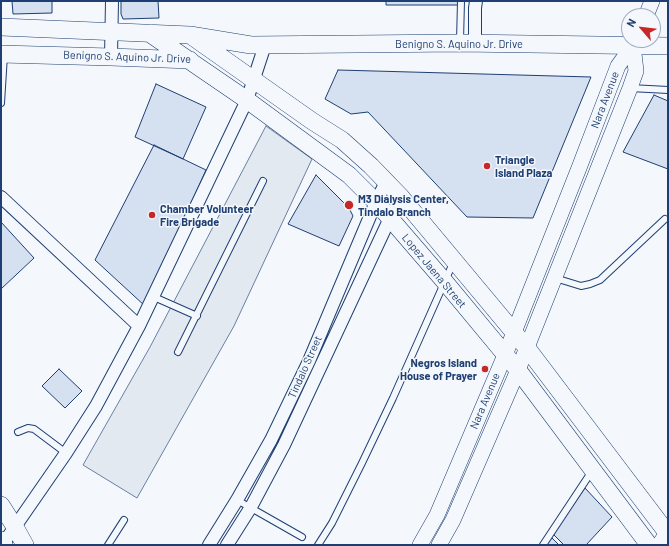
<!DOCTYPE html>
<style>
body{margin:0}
#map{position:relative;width:669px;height:546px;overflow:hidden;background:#f4f7fb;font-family:Barlow,sans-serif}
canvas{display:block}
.frame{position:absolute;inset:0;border:2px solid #1d3f73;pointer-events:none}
.north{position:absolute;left:621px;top:8px;width:40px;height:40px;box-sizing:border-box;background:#f4f7fb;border:1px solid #9eadc5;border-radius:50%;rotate:298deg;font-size:11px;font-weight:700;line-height:16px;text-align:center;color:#1d3f73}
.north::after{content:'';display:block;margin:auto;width:14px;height:18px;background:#c62828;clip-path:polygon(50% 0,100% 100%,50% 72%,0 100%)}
</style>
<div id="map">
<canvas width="669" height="546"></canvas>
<div class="frame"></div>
<div class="north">N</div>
</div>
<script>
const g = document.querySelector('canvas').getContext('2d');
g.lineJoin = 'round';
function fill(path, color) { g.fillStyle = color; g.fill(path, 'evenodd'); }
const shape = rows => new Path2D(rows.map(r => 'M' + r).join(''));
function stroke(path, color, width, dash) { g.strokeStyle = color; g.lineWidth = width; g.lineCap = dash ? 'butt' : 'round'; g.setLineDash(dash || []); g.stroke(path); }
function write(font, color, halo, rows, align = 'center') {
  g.font = font + ' Barlow,sans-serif'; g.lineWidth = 3; g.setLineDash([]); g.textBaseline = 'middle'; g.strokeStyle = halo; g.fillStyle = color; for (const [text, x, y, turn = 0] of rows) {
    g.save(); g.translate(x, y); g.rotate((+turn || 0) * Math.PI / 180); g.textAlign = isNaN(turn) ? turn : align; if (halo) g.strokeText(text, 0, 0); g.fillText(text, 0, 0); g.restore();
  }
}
const green = shape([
 [266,126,312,159,234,326,137,498,83,465,150,347,266,126]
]);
const building = shape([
 [12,1,52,1,52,13,13,14,12,1],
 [121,1,158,1,159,18,123,19,121,14,121,1],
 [386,1,459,1,459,5,386,5,386,1],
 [338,70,591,77,533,218,467,217,368,112,351,114,325,99,338,70],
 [156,84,206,107,183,159,135,137,156,84],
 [654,95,668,101,668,169,623,152,654,95],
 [154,145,206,170,145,306,95,260,154,145],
 [316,175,349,208,353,216,339,246,288,224,316,175],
 [1,222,34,258,1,289,1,222],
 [59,369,82,391,65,408,42,386,59,369],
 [585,488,612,517,586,545,564,545,553,534,585,488],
 [550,536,559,545,545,545,550,536]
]);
const service = shape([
 [460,41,461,1],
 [630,88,668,90],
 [1,103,4,55],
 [555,278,581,286,590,284,600,280,665,219],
 [154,297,197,316],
 [178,352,263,181],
 [18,432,28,428,34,429,66,453],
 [237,500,302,537],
 [108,545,124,520],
 [318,545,332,523,362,463,393,398,453,263],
 [543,545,592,471]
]);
const minor = shape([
 [475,43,475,8,476,1],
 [111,57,112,1],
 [1,197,139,326],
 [3,544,66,453,96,406,139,326,247,100,265,45],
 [209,545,237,500,271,440,309,361,376,202,386,182],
 [227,545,251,507,284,445,390,218,401,197]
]);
const tertiary = shape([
 [646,16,652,1],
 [420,545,437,515,505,355,579,168,618,66,633,45,636,40],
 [439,545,453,520,518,370,630,88,636,71,633,45],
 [659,545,667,533]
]);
const secondary = shape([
 [1,27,190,35,251,45,460,43,668,46],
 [149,33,247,100,349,175,376,202,445,282,518,370,649,545],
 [190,35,312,121,342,140,371,166,401,197,527,348,668,534],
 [1,54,111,57,190,60],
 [1,505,15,527,25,545],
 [1,540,4,545]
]);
const markers = [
 [487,166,4,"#c62828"],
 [349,205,5,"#c62828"],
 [152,215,4,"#c62828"],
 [485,369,4,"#c62828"]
];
const streetNames = [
 ["Benigno S. Aquino Jr. Drive",459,44],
 ["Benigno S. Aquino Jr. Drive",127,57,2],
 ["Nara Avenue",605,100,-69],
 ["Lopez Jaena Street",434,271,50],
 ["Tindalo Street",305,367,-66],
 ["Nara Avenue",485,401,-67]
];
const poiNames = [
 ["Triangle",495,160],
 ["Island Plaza",495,173],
 ["M3 Dialysis Center,",358,199],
 ["Tindalo Branch",358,212],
 ["Chamber Volunteer",160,209],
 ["Fire Brigade",160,222],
 ["Negros Island",477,363,"right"],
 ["House of Prayer",477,376,"right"]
];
fill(green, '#e3e9f0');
stroke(green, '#687fa3', 1);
fill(building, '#d5e0f0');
stroke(building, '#1d3f73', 1);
stroke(service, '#1d3f73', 8);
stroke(minor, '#1d3f73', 14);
stroke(tertiary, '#1d3f73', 16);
stroke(secondary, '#1d3f73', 18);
stroke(service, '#f4f7fb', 6);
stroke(minor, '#f4f7fb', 12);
stroke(tertiary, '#f4f7fb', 15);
stroke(secondary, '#f4f7fb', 17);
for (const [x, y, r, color] of markers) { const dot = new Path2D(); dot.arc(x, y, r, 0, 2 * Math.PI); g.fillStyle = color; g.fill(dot); stroke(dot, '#f4f7fb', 1.5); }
write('11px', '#1d3f73', '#f4f7fb', streetNames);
write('bold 11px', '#1d3f73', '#f4f7fb', poiNames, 'left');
</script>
